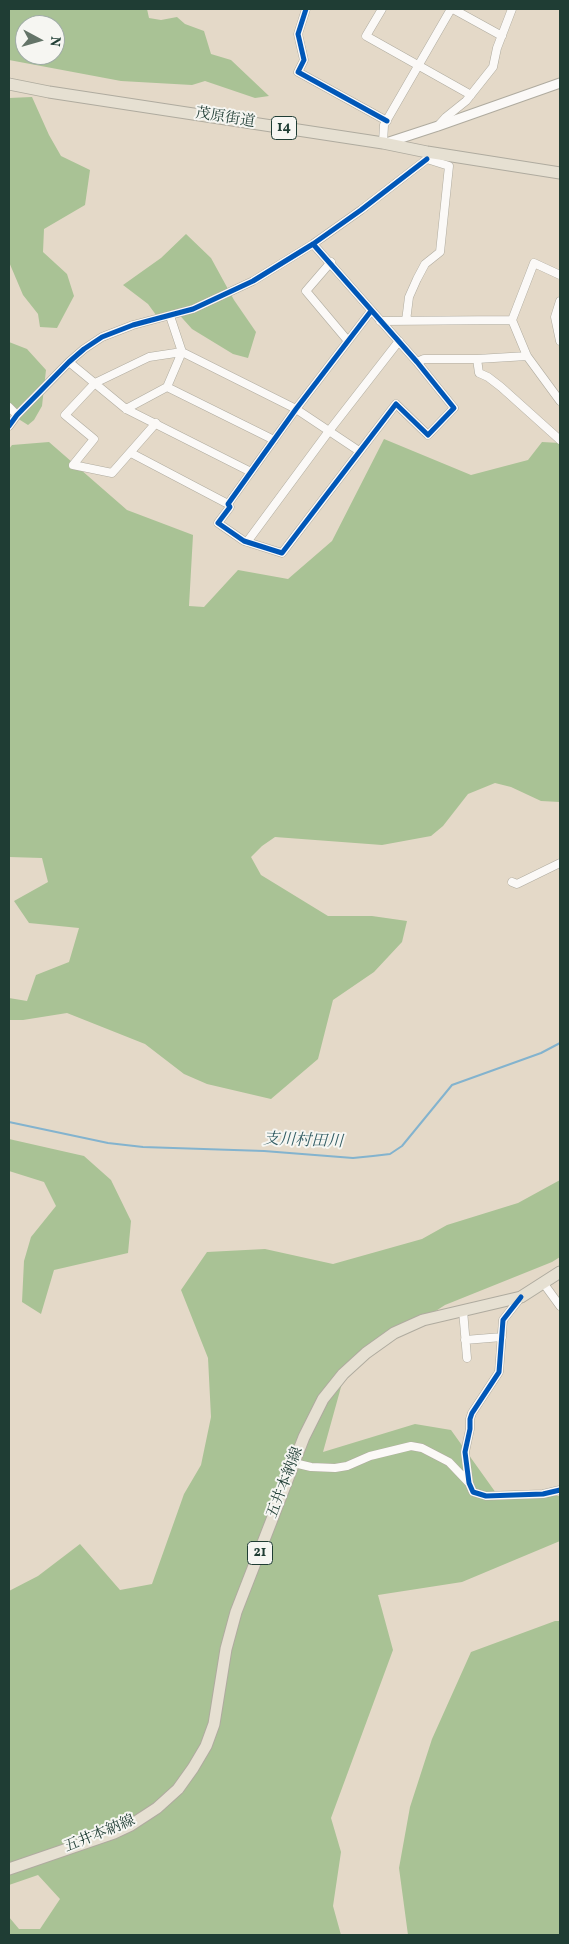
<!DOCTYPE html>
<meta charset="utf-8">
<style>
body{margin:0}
#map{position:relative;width:569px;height:1944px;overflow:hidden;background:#e4d9c8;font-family:Vollkorn,serif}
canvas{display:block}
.frame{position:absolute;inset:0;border:10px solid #1f3d34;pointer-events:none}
.north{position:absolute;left:15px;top:15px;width:50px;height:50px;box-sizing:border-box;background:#f6f6f2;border:1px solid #a0aca6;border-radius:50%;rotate:96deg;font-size:14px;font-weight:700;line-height:20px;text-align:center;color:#1f3d34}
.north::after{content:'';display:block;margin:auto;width:18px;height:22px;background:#647468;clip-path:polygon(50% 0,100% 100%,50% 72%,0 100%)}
</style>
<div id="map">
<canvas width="569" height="1944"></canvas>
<div class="frame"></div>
<div class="north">N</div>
</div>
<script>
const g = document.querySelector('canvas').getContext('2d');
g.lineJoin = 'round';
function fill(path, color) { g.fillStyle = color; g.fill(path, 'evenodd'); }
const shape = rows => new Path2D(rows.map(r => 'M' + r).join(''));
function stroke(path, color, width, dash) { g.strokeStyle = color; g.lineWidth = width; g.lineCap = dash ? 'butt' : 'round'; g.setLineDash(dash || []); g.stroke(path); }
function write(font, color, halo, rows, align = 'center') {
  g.font = font + ' Vollkorn,"Noto Serif JP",serif'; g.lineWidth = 4; g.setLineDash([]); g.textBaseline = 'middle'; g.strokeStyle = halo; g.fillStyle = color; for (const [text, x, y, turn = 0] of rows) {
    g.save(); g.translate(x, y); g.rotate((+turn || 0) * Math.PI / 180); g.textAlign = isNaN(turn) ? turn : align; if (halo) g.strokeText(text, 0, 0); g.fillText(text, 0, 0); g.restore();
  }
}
const forest = shape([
 [9,9,147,9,149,18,161,20,177,17,185,24,204,31,211,54,231,60,269,96,255,98,205,81,192,85,121,81,9,60],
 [25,25,55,25,55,55,25,55],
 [32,97,49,135,61,156,90,170,85,205,44,229,43,252,67,274,74,296,57,328,40,327,38,314,23,295,9,262,9,98],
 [186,234,211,258,234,300,256,332,248,358,233,354,192,329,175,310,156,315,148,304,123,285,161,258],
 [9,342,27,349,46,370,42,406,34,420,28,425,9,413],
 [384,439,471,475,528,460,542,442,560,443,560,802,541,801,511,787,495,783,468,794,443,826,431,836,382,845,275,837,262,846,251,857,261,875,328,916,372,916,407,921,402,942,374,972,333,1000,318,1059,271,1099,207,1084,184,1074,145,1044,67,1013,23,1020,9,1020,9,998,27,1001,36,975,69,962,79,928,29,923,14,901,48,882,42,858,9,857,9,449,12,445,49,442,127,510,193,535,189,606,204,607,238,570,288,579,332,541],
 [9,1139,84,1156,111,1180,131,1221,128,1253,54,1270,41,1314,22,1302,24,1261,31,1237,56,1206,44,1182,9,1171],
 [560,1180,560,1257,552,1262,445,1305,346,1369,323,1452,415,1424,451,1430,496,1493,560,1496,560,1541,462,1582,378,1595,393,1650,331,1818,341,1852,333,1906,341,1935,9,1935,9,1917,19,1929,40,1929,60,1899,38,1875,9,1885,9,1591,38,1576,80,1544,120,1590,152,1584,184,1494,201,1465,211,1417,208,1358,181,1290,207,1252,265,1249,333,1264,422,1239,447,1225,518,1203],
 [555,1621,560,1621,560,1935,408,1935,399,1868,410,1807,432,1739,471,1652]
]);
const stream = shape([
 [9,1122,108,1143,143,1147,264,1151,353,1158,373,1156,390,1154,402,1146,452,1085,541,1053,560,1043]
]);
const minor = shape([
 [306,9,298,34,304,60,298,72,387,121],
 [382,9,366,36,471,95],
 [453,9,502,36],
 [438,126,446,117,466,101,493,67,497,48,512,9],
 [383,143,384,125,451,9],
 [313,244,417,362,454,408,428,435,396,404,282,553,244,541,218,523,230,507,228,504,296,409,371,311],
 [331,262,306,291,348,341],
 [560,275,534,263,512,320,527,356,560,401],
 [560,301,555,317,560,341],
 [380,321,512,320],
 [406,321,409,297,417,279,425,264,440,252,449,166,427,159,427,154],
 [477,359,479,373,488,377,501,387,560,440],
 [69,362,126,409,251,472],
 [417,362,424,359,477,359,527,356],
 [167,387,274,440],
 [9,407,17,415],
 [126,409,167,387,182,352,170,316],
 [156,423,112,473,73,465,94,439,65,415,95,383,149,357,182,352,296,409,359,451],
 [9,426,17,415,69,362,84,349,102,337,133,325,193,309,253,281,313,244,361,210,427,159],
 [131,453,228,504],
 [247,542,329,431,399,341],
 [512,882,517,884,560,863],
 [544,1284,560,1306],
 [521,1297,503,1320,499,1372,472,1413,470,1419,470,1429,465,1452,469,1483,473,1492,486,1496,543,1494,560,1490],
 [463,1310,467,1358],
 [465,1340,502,1337],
 [294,1463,311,1467,335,1468,347,1466,370,1456,411,1446,422,1448,449,1462,469,1483]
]);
const tertiary = shape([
 [386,143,438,126,560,83]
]);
const primary = shape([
 [9,84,49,92,383,143,427,152,560,173],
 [9,1869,114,1833,131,1825,157,1808,178,1789,193,1768,206,1746,214,1724,226,1649,236,1612,304,1437,323,1399,343,1374,366,1353,394,1333,423,1320,521,1297,560,1272]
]);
const cycleway = shape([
 [306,9,298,34,304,60,298,72,387,121],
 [313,244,417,362,454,408,428,435,396,404,282,553,244,541,218,523,230,507,228,504,296,409,371,311],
 [9,426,17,415,69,362,84,349,102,337,133,325,193,309,253,281,313,244,361,210,427,159],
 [521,1297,503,1320,499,1372,472,1413,470,1419,470,1429,465,1452,469,1483,473,1492,486,1496,543,1494,560,1490]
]);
const shields = [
 [284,128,25],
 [260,1553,25]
];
const shieldNames = [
 ["14",284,128],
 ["21",260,1553]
];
const streetNames = [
 ["茂原街道",225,119,9],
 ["五井本納線",286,1483,-69],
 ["五井本納線",100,1835,-22]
];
const waterNames = [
 ["支川村田川",303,1142,2]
];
fill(forest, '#a9c295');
stroke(stream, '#83b3ce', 2);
stroke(minor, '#afab9f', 9);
stroke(tertiary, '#afab9f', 11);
stroke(primary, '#afab9f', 13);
stroke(minor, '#fbf9f7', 8);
stroke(tertiary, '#fbf9f7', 9);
stroke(primary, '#e6e0d2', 11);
stroke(cycleway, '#0057b8', 5);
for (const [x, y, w] of shields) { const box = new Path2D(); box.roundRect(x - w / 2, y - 11.5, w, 23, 4); g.fillStyle = '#f6f6f2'; g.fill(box); stroke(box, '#1f3d34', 1); }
write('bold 14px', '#1f3d34', null, shieldNames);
write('15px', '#1f3d34', '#f6f6f2', streetNames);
write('italic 16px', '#315c63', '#f6f6f2', waterNames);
</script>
